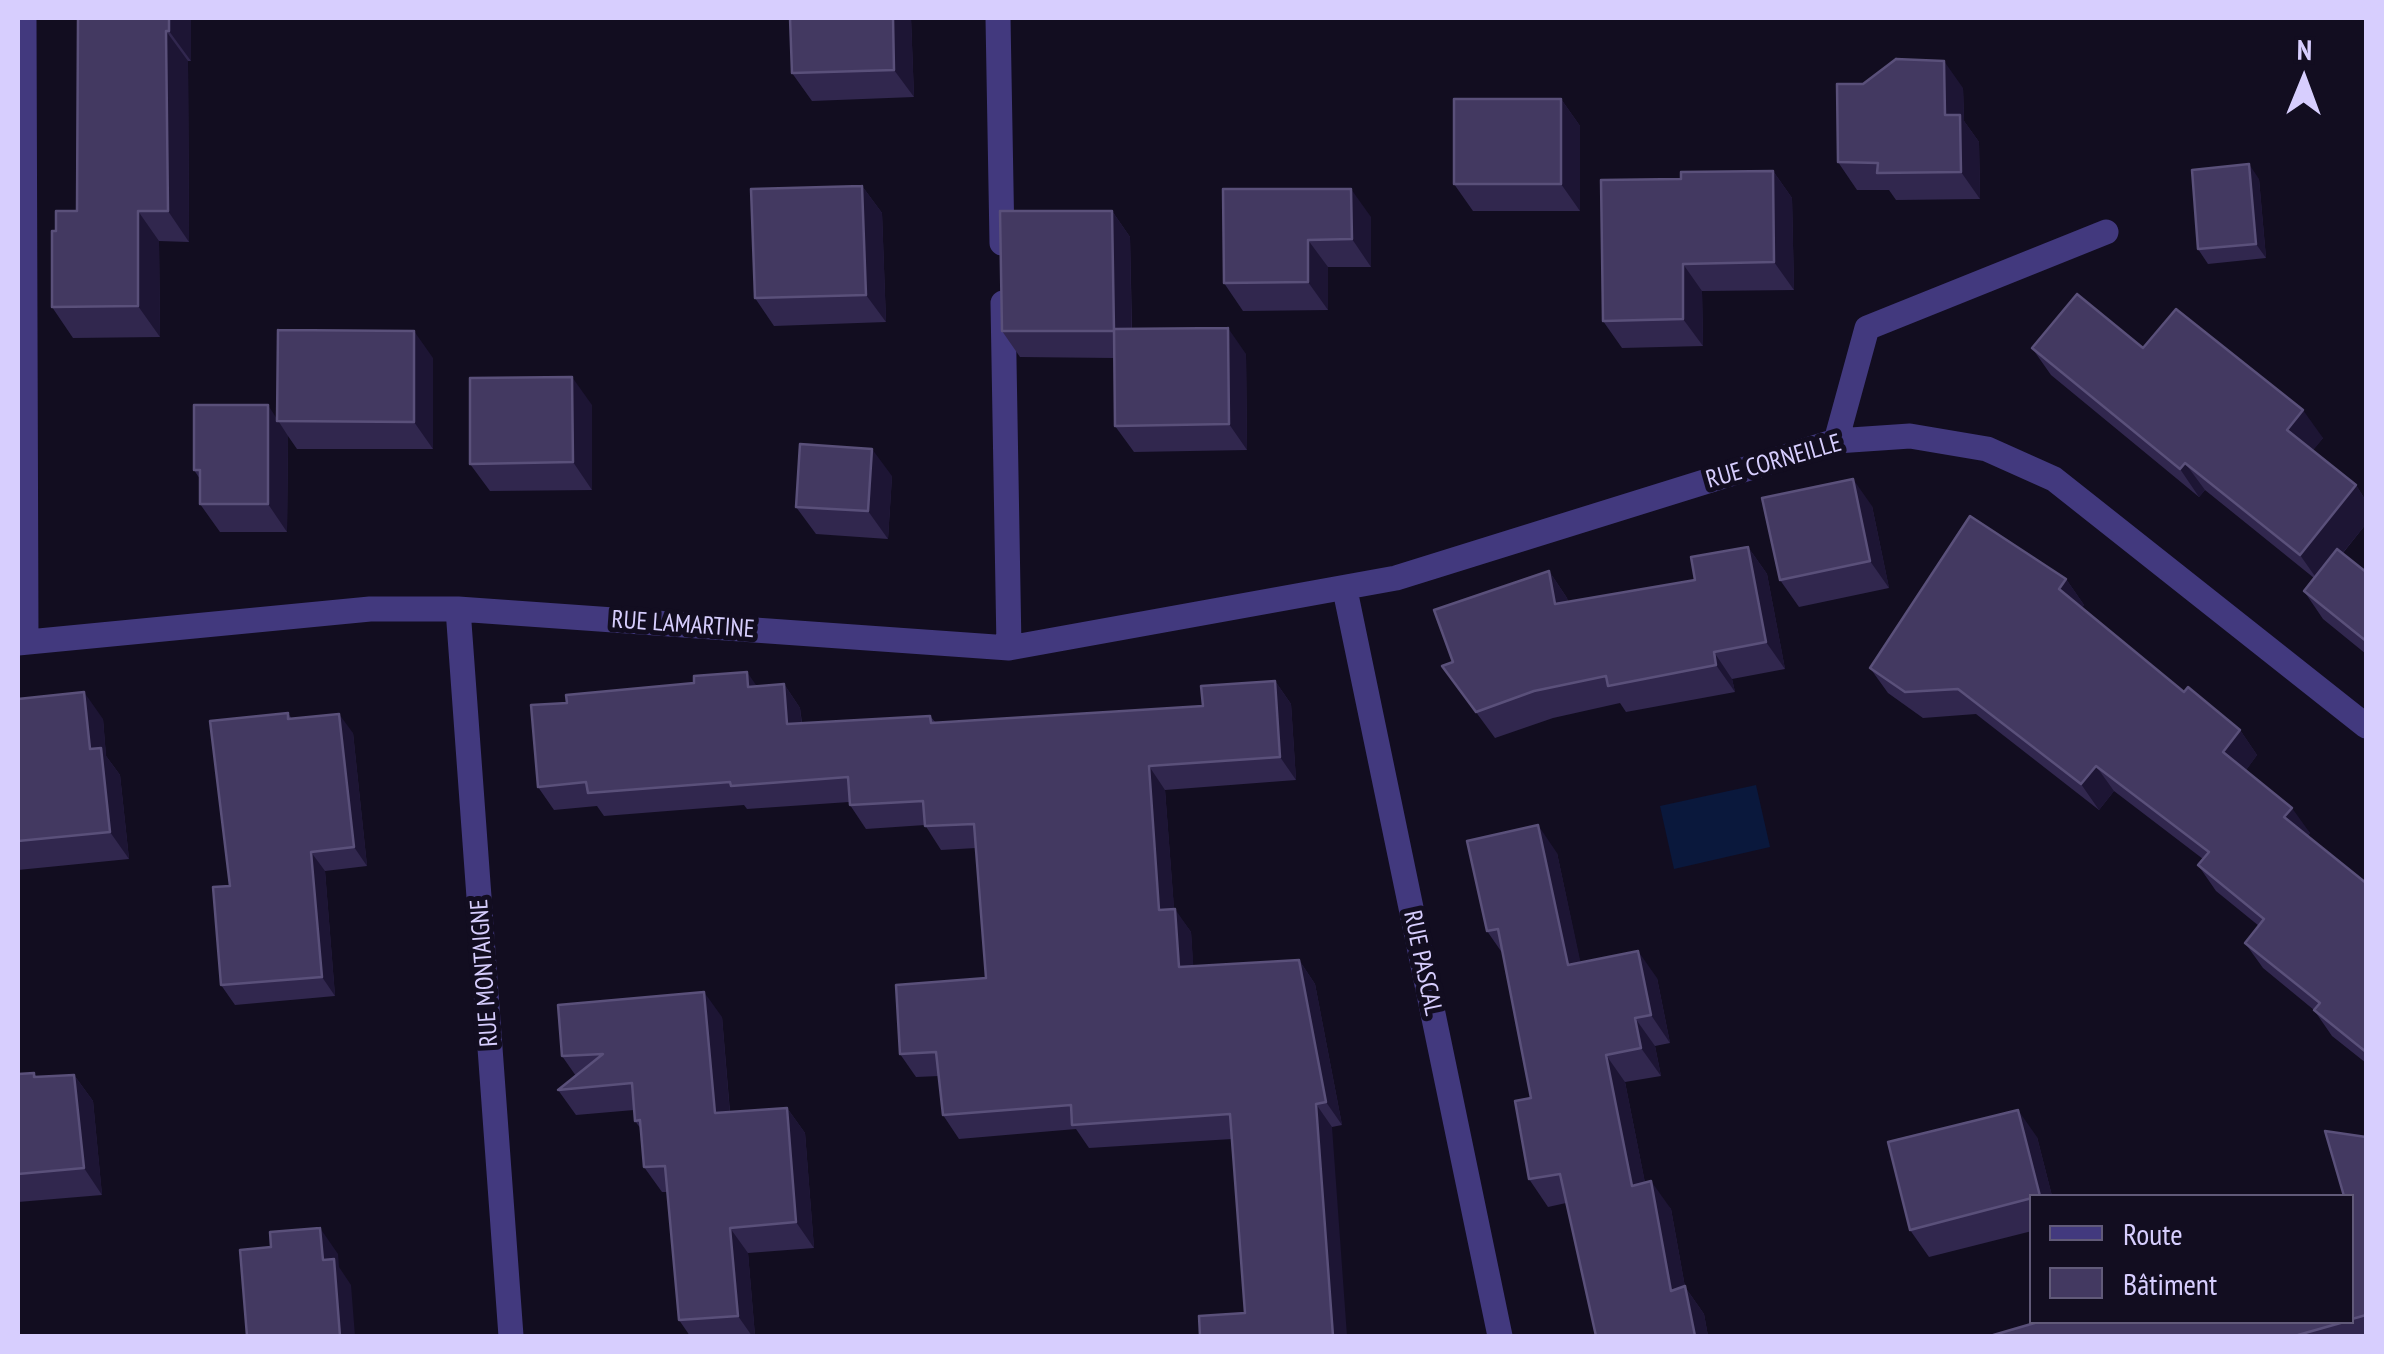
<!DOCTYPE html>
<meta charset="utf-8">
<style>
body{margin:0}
#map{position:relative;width:2384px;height:1354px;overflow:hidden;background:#120d20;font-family:"PT Sans Narrow",sans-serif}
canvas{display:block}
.frame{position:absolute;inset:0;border:20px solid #d7cefe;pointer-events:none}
.legend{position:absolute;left:2029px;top:1194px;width:325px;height:130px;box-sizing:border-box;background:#120d20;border:2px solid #615a79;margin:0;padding:12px 18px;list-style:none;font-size:30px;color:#d7cefe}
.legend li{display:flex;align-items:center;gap:20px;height:50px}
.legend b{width:50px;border:2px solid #615a79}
.north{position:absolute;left:2254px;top:30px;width:100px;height:100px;-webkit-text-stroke:8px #120d20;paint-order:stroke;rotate:1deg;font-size:28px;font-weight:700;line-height:40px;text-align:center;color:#d7cefe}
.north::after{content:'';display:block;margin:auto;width:35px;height:45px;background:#d7cefe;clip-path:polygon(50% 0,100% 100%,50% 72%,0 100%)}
</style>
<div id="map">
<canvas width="2384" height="1354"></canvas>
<div class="frame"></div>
<ul class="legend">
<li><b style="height:12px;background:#42397e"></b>Route</li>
<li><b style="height:28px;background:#433961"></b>Bâtiment</li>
</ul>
<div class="north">N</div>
</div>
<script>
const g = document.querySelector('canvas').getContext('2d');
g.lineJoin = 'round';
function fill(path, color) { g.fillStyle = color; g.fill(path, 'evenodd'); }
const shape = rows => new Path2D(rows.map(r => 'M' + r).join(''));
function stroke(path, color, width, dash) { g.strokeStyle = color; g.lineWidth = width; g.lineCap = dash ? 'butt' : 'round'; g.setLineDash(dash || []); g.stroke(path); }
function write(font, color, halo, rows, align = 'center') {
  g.font = font + ' "PT Sans Narrow",sans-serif'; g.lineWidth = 10; g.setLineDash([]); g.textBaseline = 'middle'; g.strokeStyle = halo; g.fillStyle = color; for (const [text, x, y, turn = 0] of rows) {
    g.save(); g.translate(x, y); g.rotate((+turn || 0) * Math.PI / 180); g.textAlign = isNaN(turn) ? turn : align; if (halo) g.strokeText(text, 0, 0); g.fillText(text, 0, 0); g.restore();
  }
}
const water = shape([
 [1756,785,1770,847,1674,869,1660,806]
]);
const minor = shape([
 [24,18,26,642],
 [998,18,1002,243],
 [1003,303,1009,648],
 [1836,441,1867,328,2106,232],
 [1345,590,1500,1336],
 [458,609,511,1336],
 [18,643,370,609,458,609,1009,648,1396,578,1836,441,1910,436,1987,449,2054,479,2366,726]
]);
const wall = shape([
 [78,18,191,18,191,61,188,61,189,242,159,241,160,337,73,338,52,307,56,231,77,211],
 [790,18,911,18,914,97,812,101,792,73],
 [1963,88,1964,121,1979,142,1980,199,1896,200,1889,190,1857,190,1838,162],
 [1561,99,1580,126,1580,211,1473,211,1454,184],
 [1773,171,1792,198,1794,290,1702,291,1703,346,1622,348,1603,321,1681,179],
 [2259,179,2266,258,2208,264,2198,249],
 [862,186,882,213,886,322,774,326,755,298],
 [1223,189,1371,217,1371,267,1328,267,1328,310,1243,311,1224,283],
 [1112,211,1130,237,1132,329,1246,354,1247,450,1134,452,1115,426,1114,358,1020,357,1002,331],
 [2032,348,2143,348,2323,438,2312,451,2356,485,2366,501,2366,524,2343,553,2366,572,2366,654,2323,619,2304,591,2314,578,2205,490,2199,497,2051,375],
 [433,358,433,449,297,449,288,436,287,532,220,532,200,504,200,479,194,470,277,418],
 [592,405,592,490,490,491,470,464],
 [892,476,888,539,816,534,796,507],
 [1872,506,1889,588,1799,607,1780,580],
 [1748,547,1767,574,1785,669,1732,679,1735,692,1626,712,1620,703,1553,718,1495,738,1442,666,1453,662,1549,571,1567,598,1568,602,1695,580],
 [2066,579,2084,605,2082,607,2184,692,2240,730,2257,755,2246,770,2310,833,2307,836,2366,883,2366,1063,2332,1036,2314,1010,2263,968,2245,943,2259,926,2216,891,2198,865,2203,859,2114,791,2099,810,1976,714,1923,718,1888,693,1870,668],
 [1275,681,1291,704,1296,780,1165,790,1174,909,1191,932,1193,966,1299,960,1315,984,1342,1125,1332,1127,1245,1313,1232,1139,1089,1148,1076,1129,959,1139,943,1115,939,1076,916,1077,900,1054,986,978,976,848,941,850,925,825,866,829,850,805,849,802,747,809,744,805,604,816,597,806,554,810,538,787,567,703,694,683,757,686,784,684,800,708,802,723,930,716,936,723,1203,706],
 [18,699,103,719,106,756,120,775,129,859,18,870],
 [288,713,292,719,353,733,367,866,325,871,335,996,235,1005,221,985,230,886],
 [1557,853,1580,962,1657,978,1670,1043,1655,1046,1661,1076,1625,1082,1645,1183,1671,1209,1685,1287,1704,1314,1708,1336,1596,1336,1566,1203,1548,1207,1529,1179,1531,1098,1503,954,1487,931],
 [722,1017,730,1112,787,1108,805,1133,814,1248,748,1253,755,1336,690,1336,679,1320,668,1192,662,1192,644,1167,641,1129,635,1121,634,1110,576,1115,558,1090,576,1076,562,1056],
 [34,1073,37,1077,74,1075,93,1101,102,1195,18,1202,18,1074],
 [2037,1137,2052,1196,2032,1196,2032,1231,1929,1257,1910,1230],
 [2366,1137,2366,1336,1990,1336,2038,1322,2352,1322,2352,1196]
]);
const shadedWall = shape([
 [169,18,191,18,191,61,169,31],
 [893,18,911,18,914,97,894,70],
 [166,31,188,61,189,242,168,211],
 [1944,61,1963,88,1964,121,1979,142,1980,199,1961,172,1945,115],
 [1561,99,1580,126,1580,211,1561,184],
 [2249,164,2259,179,2266,258,2256,244],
 [1773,171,1792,198,1794,290,1774,262],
 [862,186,882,213,886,322,866,295],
 [1351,189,1371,217,1371,267,1352,239],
 [138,211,159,241,160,337,138,306],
 [1112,211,1130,237,1132,358,1114,331],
 [1308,240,1328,267,1328,310,1308,282],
 [1683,264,1702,291,1703,346,1683,319],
 [1228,328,1246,354,1247,450,1229,424],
 [414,331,433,358,433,449,414,422],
 [572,377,592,405,592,490,573,462],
 [268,405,288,436,287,532,268,504],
 [2303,410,2323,438,2307,458,2287,430],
 [872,449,892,476,888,539,868,511],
 [2185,463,2205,490,2199,497,2180,469],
 [1853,479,1872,506,1889,588,1870,561],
 [2356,485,2366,501,2366,524,2319,582,2300,555],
 [1748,547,1767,574,1785,669,1766,642],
 [1549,571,1567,598,1573,631,1555,604],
 [2066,579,2084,605,2077,614,2059,589],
 [1714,652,1732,679,1735,692,1716,665],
 [747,672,763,695,748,687],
 [1275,681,1291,704,1296,780,1280,757],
 [784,684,800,708,804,747,787,724],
 [84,692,103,719,106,756,120,775,129,859,110,832,90,749],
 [339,714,353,733,367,866,354,847],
 [2240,730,2257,755,2241,777,2223,752],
 [1149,766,1165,790,1176,934,1159,910],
 [2096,766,2114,791,2099,810,2081,784],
 [2292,808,2310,833,2302,843,2284,817],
 [1538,825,1557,853,1587,992,1568,965],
 [311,852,325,871,335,996,322,977],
 [1175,909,1191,932,1195,990,1179,967],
 [1638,951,1657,978,1670,1043,1651,1015],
 [1299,960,1315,984,1342,1125,1326,1102],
 [704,992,722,1017,732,1139,715,1113],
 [1635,1018,1655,1046,1661,1076,1641,1048],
 [1606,1055,1625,1082,1651,1213,1632,1186],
 [74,1075,93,1101,102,1195,84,1168],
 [1316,1104,1332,1127,1347,1336,1333,1336],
 [787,1108,805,1133,814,1248,796,1222],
 [2018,1110,2037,1137,2052,1196,2040,1196],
 [1651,1181,1671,1209,1685,1287,1704,1314,1708,1336,1695,1336,1671,1291],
 [320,1228,338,1254,339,1267,351,1285,355,1336,340,1336,323,1260],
 [730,1228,748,1253,755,1336,752,1336,738,1316]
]);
const building = shape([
 [78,18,169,18,169,31,166,31,168,211,138,211,138,306,52,307,52,231,56,231,56,211,77,211,78,18],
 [790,18,893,18,894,70,792,73,790,18],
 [1896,59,1944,61,1945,115,1960,115,1961,172,1877,173,1878,163,1838,162,1837,84,1863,84,1896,59],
 [1454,99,1561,99,1561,184,1454,184,1454,99],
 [2249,164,2256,244,2198,249,2192,170,2249,164],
 [1773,171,1774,262,1683,264,1683,319,1603,321,1601,180,1681,179,1681,172,1773,171],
 [862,186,866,295,755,298,751,189,862,186],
 [1223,189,1351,189,1352,239,1308,240,1308,282,1224,283,1223,189],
 [1000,211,1112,211,1114,331,1002,331,1000,211],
 [2077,294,2143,348,2176,309,2303,410,2287,430,2356,485,2300,555,2185,463,2180,469,2032,348,2077,294],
 [1228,328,1229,424,1115,426,1114,329,1228,328],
 [278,330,414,331,414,422,277,421,278,330],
 [572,377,573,462,470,464,470,378,572,377],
 [194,405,268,405,268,504,200,504,200,470,194,470,194,405],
 [800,444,872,449,868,511,796,507,800,444],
 [1853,479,1870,561,1780,580,1762,498,1853,479],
 [1970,516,2066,579,2059,589,2184,692,2188,687,2240,730,2223,752,2292,808,2284,817,2366,883,2366,1052,2314,1010,2320,1003,2245,943,2264,919,2198,865,2209,852,2096,766,2081,784,1958,689,1905,692,1870,668,1970,516],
 [1748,547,1766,642,1714,652,1716,665,1608,686,1606,676,1534,691,1476,712,1442,666,1453,662,1434,610,1549,571,1555,604,1695,580,1691,557,1748,547],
 [2337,549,2366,572,2366,641,2304,591,2337,549],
 [747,672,748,687,784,684,787,724,930,716,931,723,1203,706,1201,686,1275,681,1280,757,1149,766,1159,910,1175,909,1179,967,1299,960,1326,1102,1316,1104,1333,1336,1200,1336,1199,1316,1245,1313,1230,1114,1072,1125,1071,1105,943,1115,936,1052,900,1054,896,985,986,978,974,824,925,826,923,801,850,805,848,777,731,786,730,782,588,793,586,782,538,787,531,705,567,703,566,695,694,683,694,676,747,672],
 [84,692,90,749,101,748,110,832,18,841,18,699,84,692],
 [288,713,288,719,339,714,354,847,311,852,322,977,221,985,213,887,230,886,210,721,288,713],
 [1538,825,1568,965,1638,951,1651,1015,1635,1018,1641,1048,1606,1055,1632,1186,1651,1181,1671,1291,1685,1286,1695,1336,1596,1336,1560,1174,1529,1179,1515,1101,1531,1098,1498,929,1487,931,1467,841,1538,825],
 [704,992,715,1113,787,1108,796,1222,730,1228,738,1316,679,1320,665,1166,644,1167,640,1120,635,1121,632,1083,558,1090,603,1054,562,1056,558,1005,704,992],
 [34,1073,34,1077,74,1075,84,1168,18,1174,18,1074,34,1073],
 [2018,1110,2040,1196,2032,1196,2032,1198,1910,1230,1888,1142,2018,1110],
 [2325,1131,2366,1137,2366,1315,2352,1319,2352,1196,2344,1196,2325,1131],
 [320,1228,323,1260,334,1259,340,1336,247,1336,240,1250,271,1247,270,1232,320,1228],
 [2038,1322,2344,1322,2298,1335,2298,1336,1990,1336,2038,1322]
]);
const streetNames = [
 ["RUE CORNEILLE",1774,462,-16],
 ["RUE LAMARTINE",683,625,4],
 ["RUE PASCAL",1422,963,78],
 ["RUE MONTAIGNE",485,973,-94]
];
fill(water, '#0a183c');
stroke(minor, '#42397e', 25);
fill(wall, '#31274e');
fill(shadedWall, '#1d1534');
fill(building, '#433961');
stroke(building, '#5a507a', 2.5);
write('25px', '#d7cefe', '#120d20', streetNames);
</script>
